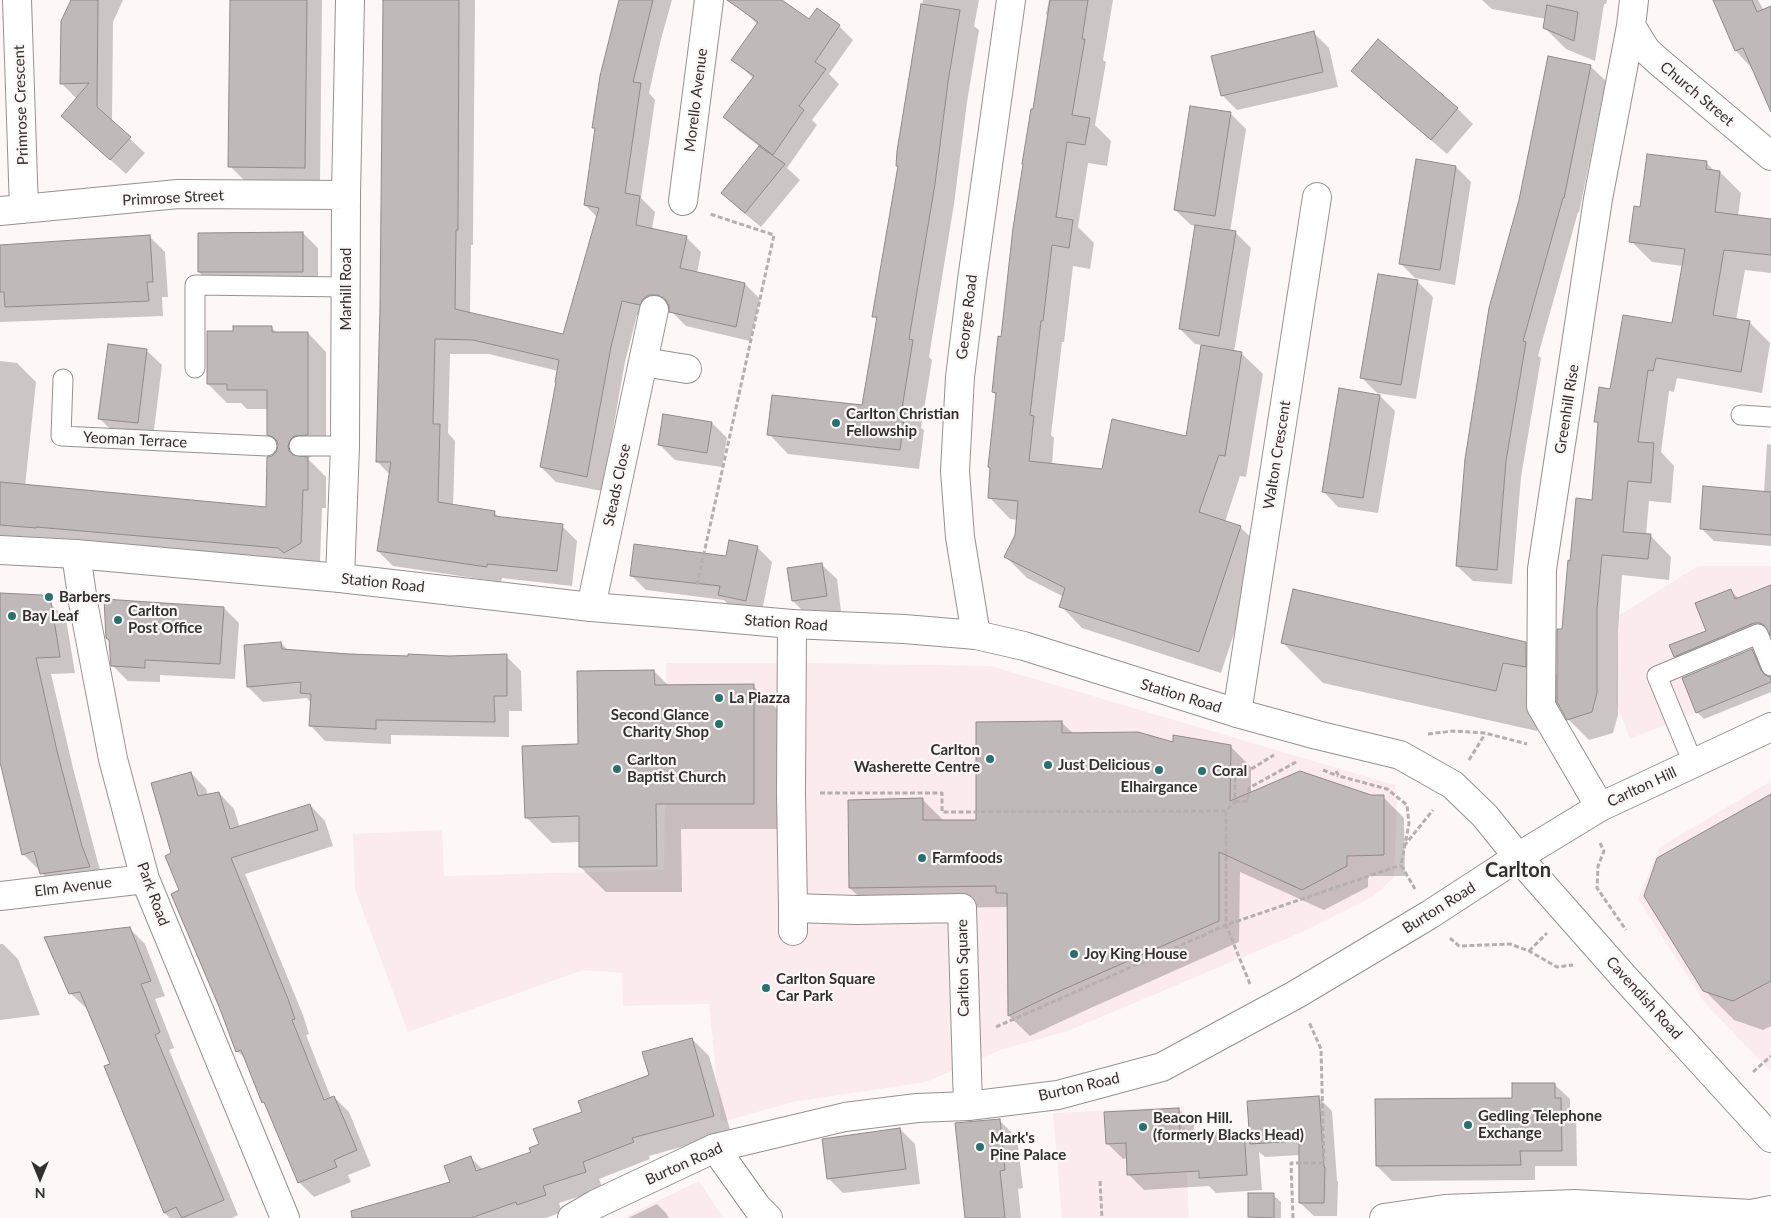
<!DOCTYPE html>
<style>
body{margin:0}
#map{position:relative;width:1771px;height:1218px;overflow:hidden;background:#fef7f8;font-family:Lato,sans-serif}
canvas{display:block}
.north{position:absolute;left:15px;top:1153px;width:50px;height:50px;-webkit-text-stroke:4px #fef7f8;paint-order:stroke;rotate:180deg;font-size:14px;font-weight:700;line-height:20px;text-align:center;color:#322f2f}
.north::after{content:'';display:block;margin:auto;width:18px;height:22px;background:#322f2f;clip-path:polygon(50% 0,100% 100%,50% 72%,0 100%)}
</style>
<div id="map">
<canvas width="1771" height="1218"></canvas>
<div class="north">N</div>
</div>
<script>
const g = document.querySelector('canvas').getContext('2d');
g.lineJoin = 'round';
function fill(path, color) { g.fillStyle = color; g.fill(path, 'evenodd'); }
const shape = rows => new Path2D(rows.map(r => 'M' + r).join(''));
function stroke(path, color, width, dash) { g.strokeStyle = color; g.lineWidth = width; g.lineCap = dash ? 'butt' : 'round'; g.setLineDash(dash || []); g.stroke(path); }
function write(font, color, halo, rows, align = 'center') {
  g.font = font + ' Lato,sans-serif'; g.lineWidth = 4.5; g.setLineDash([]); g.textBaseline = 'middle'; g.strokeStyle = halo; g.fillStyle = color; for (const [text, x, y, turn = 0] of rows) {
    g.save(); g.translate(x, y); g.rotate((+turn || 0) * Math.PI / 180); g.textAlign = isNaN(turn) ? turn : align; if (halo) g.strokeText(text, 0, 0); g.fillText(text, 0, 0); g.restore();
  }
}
const built = shape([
 [1698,566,1771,566,1771,682,1630,739,1616,703,1618,616],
 [666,663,805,663,991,666,1395,785,1397,801,1394,878,1372,897,1300,933,1068,1031,1003,1049,926,1082,793,1102,721,1122,709,1004,623,1006,622,973,583,970,408,1032,355,890,353,834,442,830,444,876,664,870],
 [1771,781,1771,1072,1704,1002,1638,899,1660,847],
 [1184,1106,1189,1218,1062,1218,1053,1113],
 [699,1181,723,1218,622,1218]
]);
const shadow = shape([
 [72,0,123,0,113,22,112,122,145,153,126,174,62,116,77,99,61,83],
 [232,0,322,0,320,183,245,181,230,166],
 [383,0,475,0,473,234,473,245,471,245,470,314,564,335,598,218,585,205,596,130,593,127,620,0,672,0,661,39,649,93,655,100,641,198,655,212,652,229,686,237,701,252,697,273,745,284,760,299,750,341,686,326,670,310,664,310,655,319,637,315,625,362,602,491,556,482,541,467,558,371,489,354,450,354,448,433,455,441,453,506,494,512,500,518,562,526,577,541,572,586,502,578,501,582,393,566,378,551,390,475,377,461,382,309],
 [751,0,780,0,809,21,817,10,839,26,853,40,829,74,839,84,812,120,817,125,787,168,800,180,761,227,738,208,722,193,760,147,738,130,725,117,754,79,733,59,758,25,744,11],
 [923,0,979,0,974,26,979,30,967,102,954,204,929,357,932,360,921,428,924,430,919,469,788,454,769,434,863,406,877,320,874,316,899,167,899,152],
 [1049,0,1113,0,1103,60,1106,62,1095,125,1111,141,1107,166,1088,163,1078,227,1094,243,1090,269,1073,266,1064,342,1062,342,1051,435,1054,438,1052,465,1103,470,1187,437,1202,345,1195,344,1180,329,1196,226,1191,225,1175,210,1231,114,1246,129,1230,232,1236,233,1251,248,1234,352,1241,353,1263,374,1246,477,1240,476,1225,522,1240,527,1262,548,1221,673,1082,628,1061,606,1064,597,1027,578,1006,557,1017,535,1018,520,1010,519,989,497,991,469,989,467,997,396,993,392,1049,16,1046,14],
 [1482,0,1607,0,1606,4,1604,4,1595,61,1566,49,1544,27,1546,19,1492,9],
 [1717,0,1758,0,1764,11,1771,8,1771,89,1736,51,1715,1],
 [1314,33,1329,48,1338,87,1237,110,1222,95],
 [1378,41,1458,109,1473,124,1447,154,1368,86,1353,71],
 [1590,66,1606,81,1579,213,1578,212,1538,356,1541,358,1521,477,1512,584,1473,581,1457,566],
 [1706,162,1715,172,1720,172,1741,193,1738,216,1771,221,1771,273,1745,270,1736,320,1749,322,1770,343,1762,393,1677,378,1674,392,1669,391,1661,452,1674,466,1671,503,1649,501,1646,535,1650,535,1671,557,1669,580,1622,575,1618,631,1618,715,1613,733,1589,740,1568,719,1561,706,1543,702,1537,731,1323,683,1283,643,1525,643,1558,676,1571,562,1593,501,1599,425,1596,421,1611,390,1673,325,1683,266,1652,262,1631,241,1641,209],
 [1456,167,1471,182,1455,285,1415,278,1400,263],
 [303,233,318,248,318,286,214,287,199,272],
 [150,237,165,252,168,297,162,297,163,316,0,322,0,246],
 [1418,282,1433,297,1416,399,1377,393,1395,411,1378,513,1338,507,1323,491,1380,396,1362,378],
 [271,327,277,333,308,333,326,352,326,453,313,455,308,459,326,477,326,508,322,508,320,562,304,571,0,541,0,361,17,363,36,382,25,486,267,508,280,446,268,434,268,409,247,409,241,403,227,403,208,384,234,332],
 [146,350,162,365,153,438,115,434,100,419],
 [712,423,727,438,722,467,675,460,660,445],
 [1767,444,1771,445,1771,546,1714,541,1701,528,1764,493],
 [757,547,772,562,761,616,734,610,724,600,646,590,631,575,727,557],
 [821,564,837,579,841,611,808,616,793,601],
 [1771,587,1771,633,1769,631,1763,632,1684,665,1675,656,1707,631,1731,591,1739,599],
 [0,594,50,603,66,619,75,673,51,674,73,768,98,863,105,883,58,889,23,854,0,758],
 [224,608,239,623,235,679,160,675,160,682,128,681,113,666],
 [281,643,288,650,409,657,506,656,521,671,522,711,509,711,509,737,391,735,391,744,325,741,310,725,311,703,307,698,263,702,248,687],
 [1752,650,1759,658,1767,677,1771,681,1771,692,1704,719,1697,712],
 [654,671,669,686,753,686,779,711,780,829,681,829,682,892,606,892,580,867,580,842,552,843,527,818,579,745],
 [1062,723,1074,734,1175,744,1230,746,1251,767,1251,794,1383,797,1404,818,1405,876,1368,876,1368,887,1324,910,1240,872,1239,942,1084,1011,1030,1036,1009,1016,1008,907,871,909,850,888,922,799,943,820,977,821],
 [191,773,206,789,208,796,219,793,234,809,240,828,310,805,325,821,333,846,245,874,303,1015,309,1034,306,1035,331,1098,334,1097,349,1112,371,1166,348,1175,351,1182,314,1197,299,1182,268,1107,263,1102,247,1060,237,1051,180,891,173,854],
 [1771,796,1771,1026,1763,1030,1734,1020,1704,990],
 [130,929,145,944,165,996,155,999,174,1048,169,1050,238,1215,232,1218,170,1218,164,1213,111,1065,88,1008,86,1008,70,993],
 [0,944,3,944,18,959,40,1015,0,1020],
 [692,1039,709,1056,731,1133,649,1156,650,1159,599,1179,603,1189,559,1203,562,1212,546,1218,365,1218,452,1183,471,1158,483,1170,532,1153,540,1145,584,1113,650,1076],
 [1554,1084,1570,1099,1570,1108,1576,1114,1577,1166,1535,1166,1535,1180,1392,1181,1377,1166,1513,1099],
 [1318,1097,1332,1111,1337,1180,1338,1182,1337,1216,1314,1216,1300,1203,1300,1155,1265,1157,1259,1152,1262,1190,1216,1193,1209,1186,1144,1190,1128,1174,1128,1158,1123,1159,1107,1143,1179,1110,1194,1125,1194,1135,1244,1132,1251,1139],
 [999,1120,1017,1138,1023,1188,1018,1189,1021,1218,966,1218],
 [900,1129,915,1144,920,1184,843,1193,828,1178],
 [1273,1195,1281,1202,1281,1218,1250,1217],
 [657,1204,666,1213,669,1218,628,1218]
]);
const building = shape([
 [71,0,98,0,97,107,131,137,110,160,61,116,89,83,60,84,61,21,71,0],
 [230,0,307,0,305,168,228,167,230,0],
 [383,0,459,0,458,218,458,230,456,230,455,309,563,334,599,208,584,205,595,128,592,128,600,76,619,0,653,0,633,82,641,83,625,193,640,196,636,225,687,236,680,268,745,283,736,327,669,312,669,305,665,299,658,295,649,295,643,299,640,305,622,301,611,347,587,477,540,467,556,382,555,382,559,360,473,340,435,339,433,424,440,424,438,502,495,511,494,516,563,524,557,571,487,564,487,567,377,551,391,462,376,462,380,309,383,0],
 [727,0,782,0,809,19,817,8,840,25,815,62,826,69,799,106,804,110,773,155,723,117,754,76,731,60,758,22,727,0],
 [1050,0,1088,0,1082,39,1085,39,1072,115,1090,118,1085,145,1067,142,1056,217,1073,220,1069,248,1052,245,1043,321,1041,321,1030,415,1034,416,1029,461,1102,469,1112,419,1186,436,1201,345,1242,352,1225,456,1219,455,1199,512,1241,526,1199,652,1059,607,1065,588,1004,557,1015,535,1018,501,988,498,990,468,988,467,996,393,992,392,998,336,1001,337,1013,228,1023,164,1022,164,1031,109,1033,109,1050,0],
 [1713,0,1752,0,1757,12,1771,6,1771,112,1743,48,1735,51,1713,0],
 [921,4,960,10,948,82,935,184,909,339,913,340,902,409,905,410,900,450,767,435,772,395,862,405,877,317,872,317,898,166,896,166,897,151,921,4],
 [1547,5,1578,12,1574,41,1543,28,1547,5],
 [1314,31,1323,72,1221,96,1211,56,1314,31],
 [1378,39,1458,108,1431,140,1351,71,1378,39],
 [1548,56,1591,65,1564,198,1563,198,1523,341,1526,342,1506,461,1497,570,1456,566,1465,459,1489,308,1519,200,1548,56],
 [1190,106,1231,112,1215,216,1174,210,1190,106],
 [759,146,785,164,745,213,721,193,759,146],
 [1647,154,1707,161,1706,169,1720,171,1715,212,1771,219,1771,255,1724,250,1713,315,1750,321,1741,372,1656,358,1653,371,1648,370,1638,442,1654,443,1651,483,1628,481,1623,532,1651,534,1648,559,1602,555,1597,609,1597,693,1592,712,1567,720,1557,702,1557,629,1562,629,1568,560,1570,561,1576,498,1592,500,1598,422,1594,422,1599,387,1610,389,1623,315,1672,323,1685,249,1629,242,1634,206,1640,207,1647,154],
 [1416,159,1456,166,1440,270,1399,264,1416,159],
 [1195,225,1236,231,1219,336,1179,329,1195,225],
 [303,232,303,272,198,272,198,233,303,232],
 [150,235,153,282,147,282,149,301,5,307,4,292,0,292,0,245,150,235],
 [1378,274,1418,280,1401,385,1360,378,1378,274],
 [233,326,272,326,272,332,308,332,308,435,294,436,290,440,288,446,289,451,293,455,308,457,308,490,303,490,301,543,284,553,278,548,36,527,36,528,0,525,0,482,266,507,267,457,272,456,276,452,278,446,277,441,273,437,267,435,267,390,227,390,227,384,207,384,207,331,233,331,233,326],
 [108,344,147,349,138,423,98,419,108,344],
 [1339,388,1380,395,1363,498,1322,492,1339,388],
 [663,414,712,422,707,453,658,445,663,414],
 [1703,486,1771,492,1771,535,1700,529,1703,486],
 [729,540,758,546,746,601,718,595,720,586,630,576,634,544,726,556,729,540],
 [822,563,827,596,792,601,787,568,822,563],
 [1771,585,1771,636,1764,625,1760,623,1754,623,1674,657,1669,645,1706,631,1695,603,1731,589,1735,599,1771,585],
 [1293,589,1526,642,1526,667,1503,663,1496,691,1281,643,1293,589],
 [0,593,42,595,51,602,60,657,36,658,57,751,82,846,90,867,40,874,34,851,22,855,0,762,0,593],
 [104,599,224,607,220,664,145,660,145,668,111,666,109,640,106,638,104,599],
 [281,642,282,649,348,654,408,656,408,654,449,656,507,654,507,696,494,696,495,722,376,720,376,729,309,726,311,694,300,693,301,682,247,687,244,645,281,642],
 [1752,649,1761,670,1765,675,1771,677,1771,682,1696,713,1682,678,1752,649],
 [654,670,655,685,754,684,754,804,656,804,657,866,579,867,579,816,525,818,522,746,578,744,577,671,654,670],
 [1062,721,1062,733,1138,732,1173,742,1173,735,1231,745,1230,801,1300,771,1371,795,1384,795,1384,855,1347,856,1347,866,1302,890,1219,852,1219,921,1062,990,1008,1016,1007,893,996,893,996,886,849,888,848,800,923,798,923,820,976,820,976,722,1062,721],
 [191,772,198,796,219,792,230,829,310,804,318,830,231,858,288,999,295,1019,292,1020,324,1100,334,1096,357,1150,334,1160,337,1167,298,1183,264,1102,262,1103,241,1050,236,1052,220,1009,171,894,179,890,165,856,171,853,151,783,191,772],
 [1771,794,1771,981,1733,1001,1703,991,1644,896,1657,858,1771,794],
 [130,927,151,981,141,984,160,1032,155,1035,224,1200,182,1218,176,1207,164,1213,104,1066,110,1064,80,992,69,994,44,937,130,927],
 [692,1038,714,1116,632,1138,634,1142,583,1162,586,1172,543,1186,546,1195,517,1205,516,1202,471,1218,352,1218,351,1211,450,1182,444,1166,457,1161,471,1156,476,1171,531,1152,529,1148,539,1144,533,1129,582,1112,578,1101,649,1075,642,1052,692,1038],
 [1512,1083,1555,1083,1555,1098,1561,1098,1562,1151,1520,1151,1521,1165,1376,1166,1375,1099,1512,1098,1512,1083],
 [1319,1096,1324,1167,1325,1167,1324,1203,1299,1203,1299,1141,1250,1144,1247,1101,1319,1096],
 [1179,1108,1180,1135,1244,1131,1247,1175,1199,1178,1199,1171,1127,1175,1126,1143,1106,1144,1104,1112,1179,1108],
 [1000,1119,1005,1170,1000,1171,1005,1218,965,1218,955,1123,1000,1119],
 [900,1128,906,1169,827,1179,822,1139,900,1128],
 [1248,1193,1274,1193,1274,1218,1248,1217,1248,1193]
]);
const path = shape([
 [697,585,774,235,710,214],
 [1428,734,1453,731,1485,733,1527,744],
 [1469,760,1485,734],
 [1323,770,1338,776],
 [1336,771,1339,776,1387,789,1407,805,1409,824,1401,865,1415,889],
 [820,793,942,793,942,812,1226,811],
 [1235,802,1248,801,1249,788,1296,762],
 [1600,843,1604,851,1598,866,1597,888,1626,930],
 [1404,846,1433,810],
 [1450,938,1459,946,1510,944,1529,951,1557,967,1573,965],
 [1529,951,1547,933],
 [1250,984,1226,925,1226,811,1235,802,1235,779,1274,755],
 [996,1027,1226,925,1401,865],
 [1753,1072,1771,1056],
 [1100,1181,1102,1218],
 [1293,1218,1291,1163,1324,1163,1321,1049,1309,1022]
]);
const lane = shape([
 [195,368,195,285,346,287],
 [63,379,61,436,267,446],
 [1741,415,1771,417],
 [299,446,345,446],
 [1693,763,1657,676,1758,634,1771,666]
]);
const street = shape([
 [17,0,24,209],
 [1631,26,1646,50,1658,61,1771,156],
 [683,201,709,0],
 [0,211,178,194,346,195],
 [643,362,687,369],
 [76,554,83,602,113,759,145,879,285,1218],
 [340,578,345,446,346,195,350,0],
 [591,607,654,310],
 [792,624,791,793,793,908],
 [976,635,960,537,955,471,960,377,972,280,1011,0],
 [1237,713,1317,197],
 [1600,807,1541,706,1542,569,1598,199,1631,26,1634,0],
 [0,896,145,879],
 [793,931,793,908,856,910,962,908,968,1106],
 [715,1148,757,1207,768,1218],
 [1384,1218,1445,1209,1575,1204,1751,1214,1771,1210]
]);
const secondary = shape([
 [0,550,76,554,340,578,591,607,690,615,792,624,904,629,976,635,1024,646,1237,713,1317,735,1400,755,1453,785,1485,816,1518,857,1624,977,1771,1138],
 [572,1218,596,1204,715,1148,845,1117,917,1108,968,1106,1058,1095,1162,1067,1295,995,1429,915,1518,857,1600,807,1771,727]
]);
const markers = [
 [836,423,5,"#27716e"],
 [49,597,5,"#27716e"],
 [12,616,5,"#27716e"],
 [118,620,5,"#27716e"],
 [719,698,5,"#27716e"],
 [719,724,5,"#27716e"],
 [990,759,5,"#27716e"],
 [1048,765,5,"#27716e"],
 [617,769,5,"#27716e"],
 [1159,770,5,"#27716e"],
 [1202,771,5,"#27716e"],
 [922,858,5,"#27716e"],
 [1074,954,5,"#27716e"],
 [766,988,5,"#27716e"],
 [1468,1125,5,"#27716e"],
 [1143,1127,5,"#27716e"],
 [980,1147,5,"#27716e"]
];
const streetNames = [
 ["Church Street",1697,94,40],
 ["Morello Avenue",696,100,-83],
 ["Primrose Crescent",21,105,-92],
 ["Primrose Street",173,198,-3],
 ["Marhill Road",346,289,-90],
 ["George Road",967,317,-83],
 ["Greenhill Rise",1567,409,-81],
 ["Yeoman Terrace",135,440,3],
 ["Walton Crescent",1277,455,-81],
 ["Steads Close",617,485,-78],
 ["Station Road",383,583,6],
 ["Station Road",786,623,4],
 ["Station Road",1181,696,17],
 ["Carlton Hill",1642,787,-25],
 ["Elm Avenue",73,887,-7],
 ["Park Road",153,894,70],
 ["Burton Road",1439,908,-32],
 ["Carlton Square",963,968,-91],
 ["Cavendish Road",1644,998,48],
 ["Burton Road",1079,1087,-13],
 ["Burton Road",684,1164,-24]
];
const poiNames = [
 ["Carlton Christian",846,414],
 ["Fellowship",846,431],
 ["Barbers",59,597],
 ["Carlton",128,611],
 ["Post Office",128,628],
 ["Bay Leaf",22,616],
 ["La Piazza",729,698],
 ["Second Glance",709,715,"right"],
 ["Charity Shop",709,732,"right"],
 ["Carlton",980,750,"right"],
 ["Washerette Centre",980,767,"right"],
 ["Carlton",627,760],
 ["Baptist Church",627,777],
 ["Just Delicious",1058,765],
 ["Coral",1212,771],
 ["Elhairgance",1159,787,"center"],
 ["Farmfoods",932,858],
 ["Joy King House",1084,954],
 ["Carlton Square",776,979],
 ["Car Park",776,996],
 ["Gedling Telephone",1478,1116],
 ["Exchange",1478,1133],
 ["Beacon Hill.",1153,1118],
 ["(formerly Blacks Head)",1153,1135],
 ["Mark's",990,1138],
 ["Pine Palace",990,1155]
];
const districtNames = [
 ["Carlton",1518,871]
];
fill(built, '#fcebee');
fill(shadow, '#0003');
fill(building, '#c0b9ba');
stroke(building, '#918a8b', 1);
stroke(lane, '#979091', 21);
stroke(street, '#979091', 30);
stroke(secondary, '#979091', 30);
stroke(path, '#b5afb0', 3, [5, 2.5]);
stroke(lane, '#fff', 19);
stroke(street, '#fff', 28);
stroke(secondary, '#fff', 28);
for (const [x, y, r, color] of markers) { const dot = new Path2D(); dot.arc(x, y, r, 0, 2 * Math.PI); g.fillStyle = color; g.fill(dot); stroke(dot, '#fef7f8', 2); }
write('15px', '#322f2f', '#fef7f8', streetNames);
write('bold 15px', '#322f2f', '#fef7f8', poiNames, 'left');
write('bold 20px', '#322f2f', '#fef7f8', districtNames);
</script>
